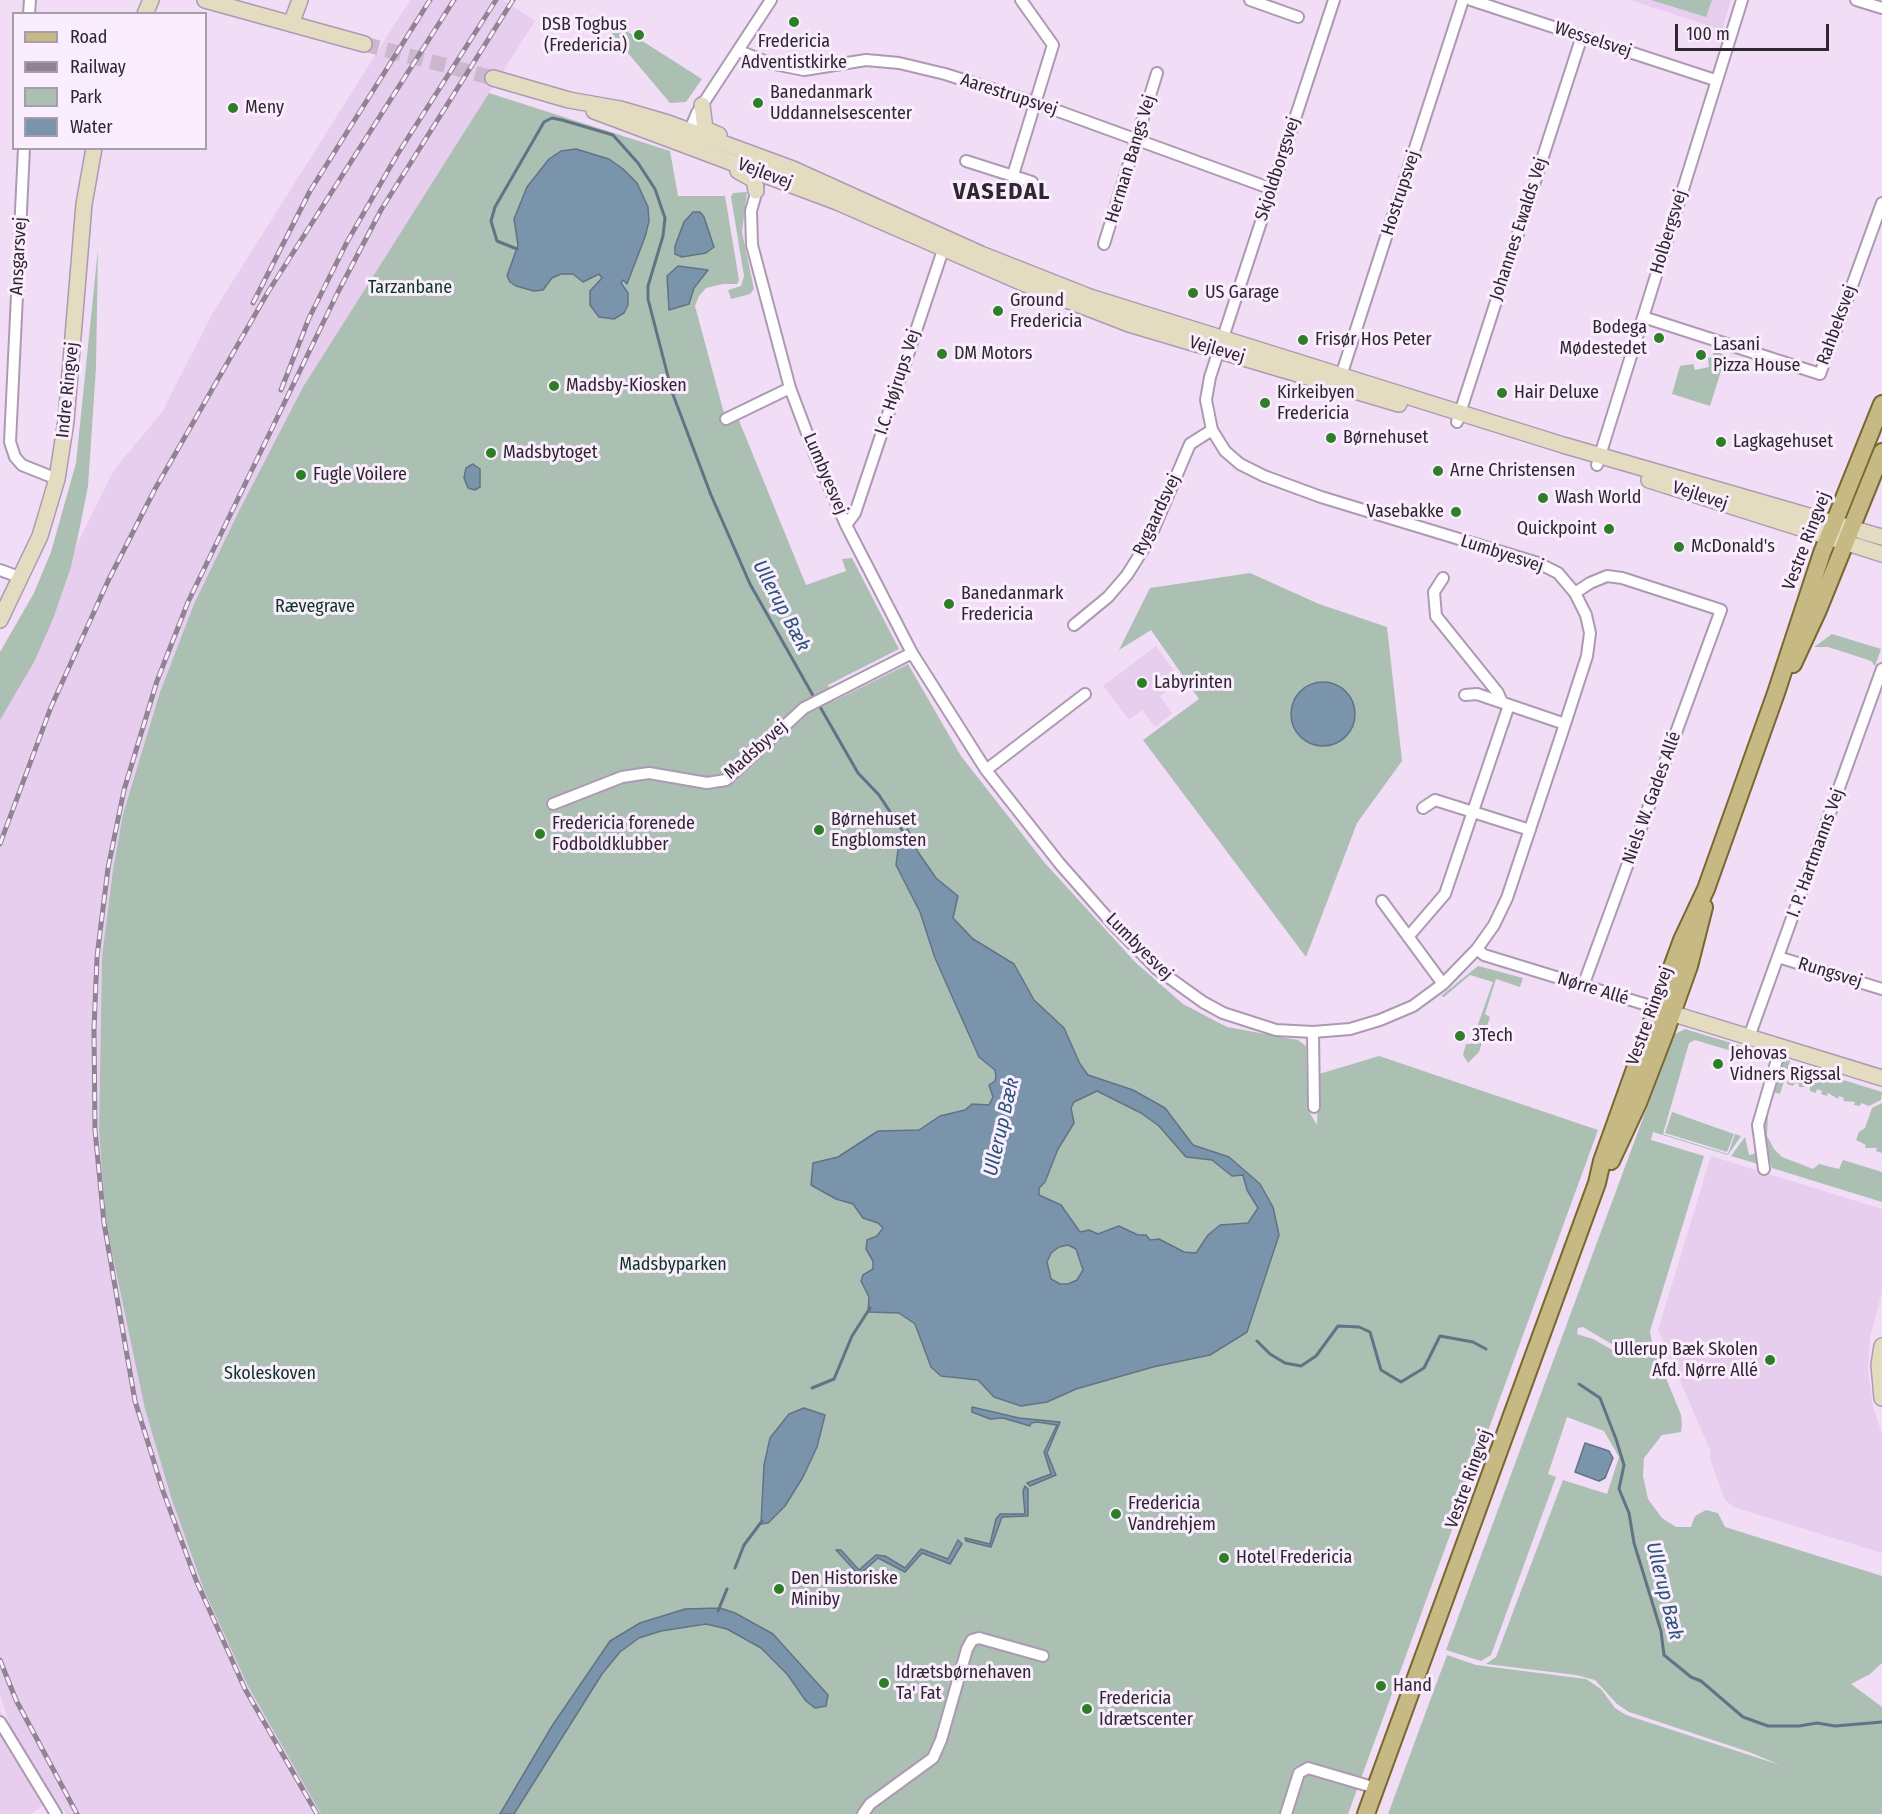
<!DOCTYPE html>
<meta charset="utf-8">
<style>
body{margin:0}
#map{position:relative;width:1882px;height:1814px;overflow:hidden;background:#f2ddf6;font-family:"Fira Sans Condensed",sans-serif}
canvas{display:block}
.legend{position:absolute;left:12px;top:12px;width:195px;height:138px;box-sizing:border-box;background:#faedfd;border:2px solid #a89dab;margin:0;padding:8px 10px;list-style:none;font-size:18px;color:#2e2630}
.legend li{display:flex;align-items:center;gap:12px;height:30px}
.legend b{width:30px;border:2px solid #a89dab}
.scale{position:absolute;left:1675px;top:24px;width:154px;height:27px;box-sizing:border-box;border:3px solid #2e2630;border-top:0;padding-left:8px;font-size:18px;line-height:21px;white-space:nowrap;color:#2e2630;-webkit-text-stroke:4px #faedfd;paint-order:stroke}
</style>
<div id="map">
<canvas width="1882" height="1814"></canvas>
<ul class="legend">
<li><b style="height:8px;background:#c7b983"></b>Road</li>
<li><b style="height:8px;background:#918394"></b>Railway</li>
<li><b style="height:16px;background:#abbfb3"></b>Park</li>
<li><b style="height:16px;background:#7a94ab"></b>Water</li>
</ul>
<div class="scale">100 m</div>
</div>
<script>
const g = document.querySelector('canvas').getContext('2d');
g.lineJoin = 'round';
function fill(path, color) { g.fillStyle = color; g.fill(path, 'evenodd'); }
const shape = rows => new Path2D(rows.map(r => 'M' + r).join(''));
function stroke(path, color, width, dash) { g.strokeStyle = color; g.lineWidth = width; g.lineCap = dash ? 'butt' : 'round'; g.setLineDash(dash || []); g.stroke(path); }
function write(font, color, halo, rows, align = 'center') {
  g.font = font + ' "Fira Sans Condensed",sans-serif'; g.lineWidth = 6; g.setLineDash([]); g.textBaseline = 'middle'; g.strokeStyle = halo; g.fillStyle = color; for (const [text, x, y, turn = 0] of rows) {
    g.save(); g.translate(x, y); g.rotate((+turn || 0) * Math.PI / 180); g.textAlign = isNaN(turn) ? turn : align; if (halo) g.strokeText(text, 0, 0); g.fillText(text, 0, 0); g.restore();
  }
}
const built = shape([
 [410,0,503,0,535,21,303,387,194,604,160,692,123,814,102,956,99,1130,172,1500,204,1590,248,1685,327,1814,67,1814,49,1794,44,1805,31,1814,0,1814,0,1710,12,1731,0,1695,0,699,114,470,162,412,212,314],
 [1630,0,1731,0,1722,30],
 [1156,646,1181,680,1160,696,1172,713,1155,727,1142,710,1129,720,1103,686],
 [1711,1156,1882,1209,1882,1292,1870,1337,1868,1370,1873,1406,1882,1434,1882,1553,1733,1507,1725,1500,1710,1459,1710,1450,1658,1330]
]);
const green = shape([
 [1651,0,1712,0,1706,17],
 [617,25,702,79,686,102,670,103,612,34],
 [489,93,670,151,678,196,725,196,739,280,737,284,723,284,706,288,699,296,695,306,725,417,738,418,806,585,846,571,842,559,852,558,899,649,828,685,834,701,908,664,961,756,1044,862,1135,962,1183,1004,1227,1027,1298,1040,1306,1046,1308,1110,1317,1125,1319,1074,1379,1056,1598,1130,1348,1814,321,1814,248,1686,204,1590,172,1500,145,1409,106,1224,99,1130,102,956,113,870,123,814,160,692,194,604,239,511,303,387],
 [747,192,742,232,754,289,750,294,731,299,728,290,741,286,744,276,731,197,733,193],
 [98,249,96,368,88,486,81,522,71,567,53,619,34,662,0,720,0,652,34,593,51,552,76,463],
 [1713,351,1726,355,1710,406,1672,394,1680,366,1693,364,1695,370,1709,367,1708,358,1713,357],
 [1250,573,1319,604,1387,627,1402,761,1357,823,1306,957,1143,740,1199,699,1151,630,1119,650,1150,588],
 [1832,634,1881,649,1875,666,1871,661,1859,657,1828,647,1814,647],
 [1478,966,1523,978,1520,987,1496,979,1485,1014,1490,1017,1479,1052,1468,1063,1463,1055,1466,1044,1471,1044,1493,982,1470,975,1444,997,1441,996],
 [1685,1029,1748,1048,1745,1055,1695,1040,1689,1043,1663,1134,1728,1154,1735,1134,1741,1136,1728,1155,1653,1132,1651,1140,1704,1156,1650,1331,1652,1343,1625,1352,1583,1327,1578,1328,1577,1334,1593,1339,1623,1356,1653,1346,1681,1415,1682,1424,1681,1432,1662,1435,1644,1458,1643,1476,1648,1499,1662,1518,1676,1527,1691,1527,1695,1516,1706,1510,1718,1513,1725,1527,1882,1576,1882,1663,1870,1674,1851,1684,1882,1707,1882,1814,1388,1814,1447,1655,1476,1665,1586,1679,1601,1689,1615,1708,1626,1715,1780,1765,1749,1752,1629,1712,1617,1704,1595,1680,1576,1675,1486,1664,1496,1657,1563,1480,1607,1494,1619,1457,1604,1431,1567,1417,1548,1474,1556,1477,1491,1655,1481,1661,1446,1650,1672,1040,1675,1034],
 [1782,1059,1790,1061,1780,1094,1772,1092],
 [1792,1064,1882,1092,1881,1100,1869,1106,1861,1103,1860,1106,1854,1105,1855,1102,1843,1101,1844,1098,1839,1096,1838,1099,1828,1093,1827,1096,1821,1094,1822,1091,1817,1089,1816,1093,1810,1091,1810,1087,1799,1087,1799,1084,1795,1083,1793,1086,1787,1084],
 [1882,1103,1882,1153,1876,1151,1877,1148,1865,1148,1866,1145,1856,1140,1859,1132,1865,1128,1872,1108],
 [1672,1112,1734,1134,1727,1152,1665,1133],
 [1766,1113,1768,1114,1767,1136,1774,1149,1782,1157,1813,1169,1819,1164,1839,1169,1843,1160,1882,1172,1882,1202,1772,1168,1764,1147,1763,1122],
 [1745,1137,1749,1155,1758,1153,1761,1160,1758,1164,1731,1156]
]);
const water = shape([
 [576,149,609,159,623,169,637,183,648,207,649,221,645,237,627,284,623,280,621,283,628,293,628,305,624,313,614,319,599,317,590,305,590,291,602,278,599,274,583,282,573,274,561,274,552,278,543,290,534,291,516,286,510,282,507,276,518,245,514,219,527,187,549,159,561,151,576,149],
 [693,212,700,212,704,217,714,247,706,253,682,257,675,254,675,246,684,222,693,212],
 [678,266,708,270,694,288,689,304,669,310,667,276,678,266],
 [473,464,480,469,480,487,475,490,468,488,464,478,466,468,473,464],
 '1291 714a32 32 0 1 1 64 0a32 32 0 1 1-64 0Z',
 [908,829,918,852,936,878,958,896,953,918,973,939,1014,964,1034,1000,1064,1028,1080,1064,1088,1075,1133,1090,1165,1108,1193,1145,1229,1157,1260,1184,1273,1207,1279,1235,1247,1332,1210,1355,1153,1367,1076,1389,1047,1402,1021,1406,994,1397,978,1380,941,1376,931,1367,915,1324,899,1313,868,1312,869,1297,861,1281,863,1275,873,1269,873,1261,866,1249,867,1240,877,1236,883,1228,878,1223,863,1218,853,1204,836,1199,811,1185,813,1163,838,1157,878,1131,919,1130,940,1116,965,1110,972,1104,989,1105,993,1097,989,1085,995,1081,996,1077,995,1070,979,1057,935,958,920,912,896,865,900,835,908,829],
 [1097,1091,1141,1113,1159,1126,1186,1157,1212,1160,1232,1176,1243,1175,1247,1190,1258,1208,1248,1223,1220,1225,1208,1235,1196,1253,1184,1252,1159,1239,1150,1240,1146,1235,1138,1235,1119,1226,1098,1234,1089,1230,1080,1232,1061,1205,1039,1195,1039,1188,1045,1182,1058,1149,1074,1123,1071,1108,1074,1102,1097,1091],
 [1068,1245,1076,1249,1083,1270,1077,1280,1068,1284,1060,1284,1051,1279,1047,1262,1051,1253,1059,1247,1068,1245],
 [972,1407,1019,1418,1060,1422,1047,1453,1056,1475,1030,1486,1027,1483,1051,1474,1044,1452,1057,1425,1037,1422,1031,1423,1030,1426,1003,1418,990,1419,972,1412,972,1407],
 [804,1408,825,1415,817,1447,803,1477,785,1506,768,1523,761,1524,764,1465,770,1438,789,1414,804,1408],
 [1585,1443,1609,1451,1613,1458,1605,1478,1599,1481,1575,1472,1585,1443],
 [1025,1486,1028,1489,1028,1516,1002,1517,991,1547,966,1541,965,1538,990,1544,996,1519,1000,1514,1025,1514,1023,1491,1025,1486],
 [958,1540,962,1544,950,1564,922,1553,905,1572,878,1558,859,1575,836,1550,841,1550,859,1570,876,1555,885,1556,905,1568,921,1549,948,1559,958,1540],
 [720,1608,735,1613,773,1634,828,1695,826,1706,815,1708,806,1701,787,1674,761,1648,727,1629,706,1624,661,1631,639,1638,620,1652,602,1674,514,1814,500,1814,552,1726,610,1641,640,1623,685,1609,720,1608]
]);
const stream = shape([
 [517,249,497,241,491,221,495,207,544,122,552,118,562,120,613,135,638,163,655,189,665,218,663,236,648,286,648,299,672,392,711,495,750,584,815,699],
 [819,705,858,773,879,795,904,833],
 [1257,1341,1270,1354,1285,1363,1301,1366,1316,1356,1338,1326,1359,1327,1370,1332,1381,1370,1401,1382,1424,1368,1440,1336,1473,1342,1486,1349],
 [1579,1384,1600,1398,1616,1439,1624,1465,1619,1489,1629,1513,1634,1543,1661,1631,1664,1655,1691,1677,1701,1681,1743,1717,1768,1726,1799,1726,1817,1723,1835,1726,1882,1722],
 [812,1388,834,1379,852,1336,870,1308],
 [735,1568,744,1545,762,1521],
 [718,1611,727,1589]
]);
const secondaryTunnel = shape([
 [364,44,493,78]
]);
const street = shape([
 [1250,0,1298,17],
 [1471,0,1715,80],
 [1856,0,1882,8],
 [29,14,30,0],
 [739,51,769,63,804,70,866,60,899,63,945,74,1036,103,1272,189],
 [687,137,697,113,771,0],
 [24,148,10,442,15,457,22,465,57,479],
 [966,161,1032,182],
 [1013,175,1053,45,1021,0],
 [758,186,751,211,752,245,790,388,816,457,846,525,912,653,986,770,1060,864,1112,923,1157,969,1203,1002,1223,1013,1276,1030,1313,1032,1350,1029,1380,1020,1413,1006,1443,984,1477,949,1494,925,1507,898,1565,724,1587,656,1590,633,1586,615,1575,593,1558,573,1538,563,1321,497,1264,476,1240,464,1225,451,1212,430,1206,400,1210,377,1334,0],
 [1104,244,1157,73],
 [1643,317,1820,374,1882,203],
 [1339,382,1463,0],
 [726,419,790,388],
 [1457,422,1582,36],
 [1597,465,1742,0],
 [846,525,855,513,945,244],
 [0,570,22,578],
 [1443,578,1434,592,1436,616,1498,693,1502,702],
 [1575,593,1590,583,1607,576,1622,578,1721,610,1583,986],
 [1074,625,1108,597,1127,575,1149,540,1190,444,1212,430],
 [1465,695,1477,694,1565,724],
 [986,770,1085,694],
 [553,804,622,777,649,773,707,783,726,780,804,708,912,653],
 [1423,808,1435,800,1530,830],
 [1382,901,1443,984],
 [1408,937,1445,894,1509,705],
 [1477,949,1484,955,1657,1008],
 [1778,957,1882,989],
 [1313,1032,1314,1107],
 [1749,1037,1882,669],
 [1764,1169,1758,1125,1781,1046],
 [0,1722,56,1814],
 [863,1814,870,1804,933,1758,941,1740,967,1649,972,1640,979,1638,1043,1656],
 [1286,1814,1299,1773,1308,1768,1376,1788]
]);
const secondary = shape([
 [205,0,364,44],
 [145,14,151,0],
 [291,24,300,0],
 [493,78,569,100,620,109,668,123,793,169,981,254,1090,297,1563,445,1882,537],
 [702,105,705,129,719,135],
 [594,111,837,202,1023,283,1129,324,1399,404],
 [738,171,754,180,756,191],
 [1649,480,1882,554],
 [0,620,40,536,57,479,66,421,84,204,94,148],
 [1661,1010,1882,1078],
 [1882,1346,1879,1365,1882,1398]
]);
const primary = shape([
 [1793,664,1818,610,1882,452],
 [1611,1161,1638,1103,1665,1033,1689,966,1704,907],
 [1366,1814,1597,1183,1602,1161,1650,1027,1682,940,1706,889,1776,693,1822,553,1882,404]
]);
const rail = shape([
 [253,303,310,191,430,0],
 [281,390,309,318,347,242,397,155,496,0],
 [0,844,51,707,108,581,155,489,268,292,454,0],
 [0,1660,16,1700,77,1814],
 [317,1814,245,1689,196,1580,163,1491,135,1401,104,1223,95,1130,94,1029,97,957,108,868,124,790,157,681,188,602,338,292,381,210,513,0]
]);
const markers = [
 [794,22,6,"#2e7e28"],
 [639,35,6,"#2e7e28"],
 [758,103,6,"#2e7e28"],
 [233,108,6,"#2e7e28"],
 [1193,293,6,"#2e7e28"],
 [998,311,6,"#2e7e28"],
 [1659,338,6,"#2e7e28"],
 [1303,340,6,"#2e7e28"],
 [942,354,6,"#2e7e28"],
 [1701,355,6,"#2e7e28"],
 [554,386,6,"#2e7e28"],
 [1502,393,6,"#2e7e28"],
 [1265,403,6,"#2e7e28"],
 [1331,438,6,"#2e7e28"],
 [1721,442,6,"#2e7e28"],
 [491,453,6,"#2e7e28"],
 [1438,471,6,"#2e7e28"],
 [301,475,6,"#2e7e28"],
 [1543,498,6,"#2e7e28"],
 [1456,512,6,"#2e7e28"],
 [1609,529,6,"#2e7e28"],
 [1679,547,6,"#2e7e28"],
 [949,604,6,"#2e7e28"],
 [1142,683,6,"#2e7e28"],
 [819,830,6,"#2e7e28"],
 [540,834,6,"#2e7e28"],
 [1460,1036,6,"#2e7e28"],
 [1718,1064,6,"#2e7e28"],
 [1770,1360,6,"#2e7e28"],
 [1116,1514,6,"#2e7e28"],
 [1224,1558,6,"#2e7e28"],
 [779,1589,6,"#2e7e28"],
 [884,1683,6,"#2e7e28"],
 [1381,1686,6,"#2e7e28"],
 [1087,1709,6,"#2e7e28"]
];
const poiNames = [
 ["DSB Togbus",627,25,"right"],
 ["(Fredericia)",627,46,"right"],
 ["Fredericia",794,42,"center"],
 ["Adventistkirke",794,63,"center"],
 ["Banedanmark",770,93],
 ["Uddannelsescenter",770,114],
 ["Meny",245,108],
 ["US Garage",1205,293],
 ["Ground",1010,301],
 ["Fredericia",1010,322],
 ["Bodega",1647,328,"right"],
 ["Mødestedet",1647,349,"right"],
 ["Frisør Hos Peter",1315,340],
 ["Lasani",1713,345],
 ["Pizza House",1713,366],
 ["DM Motors",954,354],
 ["Madsby-Kiosken",566,386],
 ["Kirkeibyen",1277,393],
 ["Fredericia",1277,414],
 ["Hair Deluxe",1514,393],
 ["Børnehuset",1343,438],
 ["Lagkagehuset",1733,442],
 ["Madsbytoget",503,453],
 ["Arne Christensen",1450,471],
 ["Fugle Voilere",313,475],
 ["Wash World",1555,498],
 ["Vasebakke",1444,512,"right"],
 ["Quickpoint",1597,529,"right"],
 ["McDonald's",1691,547],
 ["Banedanmark",961,594],
 ["Fredericia",961,615],
 ["Labyrinten",1154,683],
 ["Børnehuset",831,820],
 ["Engblomsten",831,841],
 ["Fredericia forenede",552,824],
 ["Fodboldklubber",552,845],
 ["3Tech",1472,1036],
 ["Jehovas",1730,1054],
 ["Vidners Rigssal",1730,1075],
 ["Ullerup Bæk Skolen",1758,1350,"right"],
 ["Afd. Nørre Allé",1758,1371,"right"],
 ["Fredericia",1128,1504],
 ["Vandrehjem",1128,1525],
 ["Hotel Fredericia",1236,1558],
 ["Den Historiske",791,1579],
 ["Miniby",791,1600],
 ["Idrætsbørnehaven",896,1673],
 ["Ta' Fat",896,1694],
 ["Hand",1393,1686],
 ["Fredericia",1099,1699],
 ["Idrætscenter",1099,1720]
];
const streetNames = [
 ["Wesselsvej",1593,40,18],
 ["Aarestrupsvej",1009,95,18],
 ["Herman Bangs Vej",1131,159,-73],
 ["Skjoldborgsvej",1278,169,-72],
 ["Vejlevej",765,174,21],
 ["Hostrupsvej",1401,193,-72],
 ["Johannes Ewalds Vej",1519,229,-72],
 ["Holbergsvej",1669,232,-73],
 ["Ansgarsvej",19,256,-87],
 ["Rahbeksvej",1837,325,-70],
 ["Vejlevej",1217,350,16],
 ["I.C. Højrups Vej",898,382,-72],
 ["Indre Ringvej",68,390,-84],
 ["Lumbyesvej",825,474,67],
 ["Vejlevej",1700,496,18],
 ["Rygaardsvej",1157,515,-65],
 ["Vestre Ringvej",1807,541,-69],
 ["Lumbyesvej",1502,554,18],
 ["Madsbyvej",756,750,-42],
 ["Niels W. Gades Allé",1652,798,-70],
 ["I. P. Hartmanns Vej",1816,853,-70],
 ["Lumbyesvej",1139,947,45],
 ["Rungsvej",1830,973,17],
 ["Nørre Allé",1593,989,17],
 ["Vestre Ringvej",1650,1016,-70],
 ["Vestre Ringvej",1469,1479,-70]
];
const parkNames = [
 ["Tarzanbane",410,288],
 ["Rævegrave",315,607],
 ["Madsbyparken",673,1265],
 ["Skoleskoven",270,1374]
];
const waterNames = [
 ["Ullerup Bæk",781,606,62],
 ["Ullerup Bæk",1002,1127,-77],
 ["Ullerup Bæk",1664,1591,76]
];
const districtNames = [
 ["VASEDAL",1002,192]
];
fill(built, '#e8ceee');
fill(green, '#abbfb3');
fill(water, '#7a94ab');
stroke(water, '#637386', 1.5);
stroke(stream, '#637386', 3);
stroke(secondaryTunnel, '#cbb8ce', 15, [15, 8]);
stroke(street, '#ad9ab2', 14);
stroke(secondary, '#ad9ab2', 18);
stroke(primary, '#796730', 20);
stroke(street, '#fff', 10);
stroke(secondary, '#e3dcc1', 15);
stroke(primary, '#c7b983', 16);
stroke(rail, '#918394', 5);
stroke(rail, '#faedfd', 3, [9]);
for (const [x, y, r, color] of markers) { const dot = new Path2D(); dot.arc(x, y, r, 0, 2 * Math.PI); g.fillStyle = color; g.fill(dot); stroke(dot, '#faedfd', 2); }
write('18px', '#2e2630', '#faedfd', poiNames, 'left');
write('18px', '#2e2630', '#faedfd', streetNames);
write('18px', '#0a3722', '#faedfd', parkNames);
write('italic 20px', '#285476', '#faedfd', waterNames);
g.letterSpacing = '1.5px';
write('bold 24px', '#2e2630', '#faedfd', districtNames);
g.letterSpacing = '0px';
</script>
